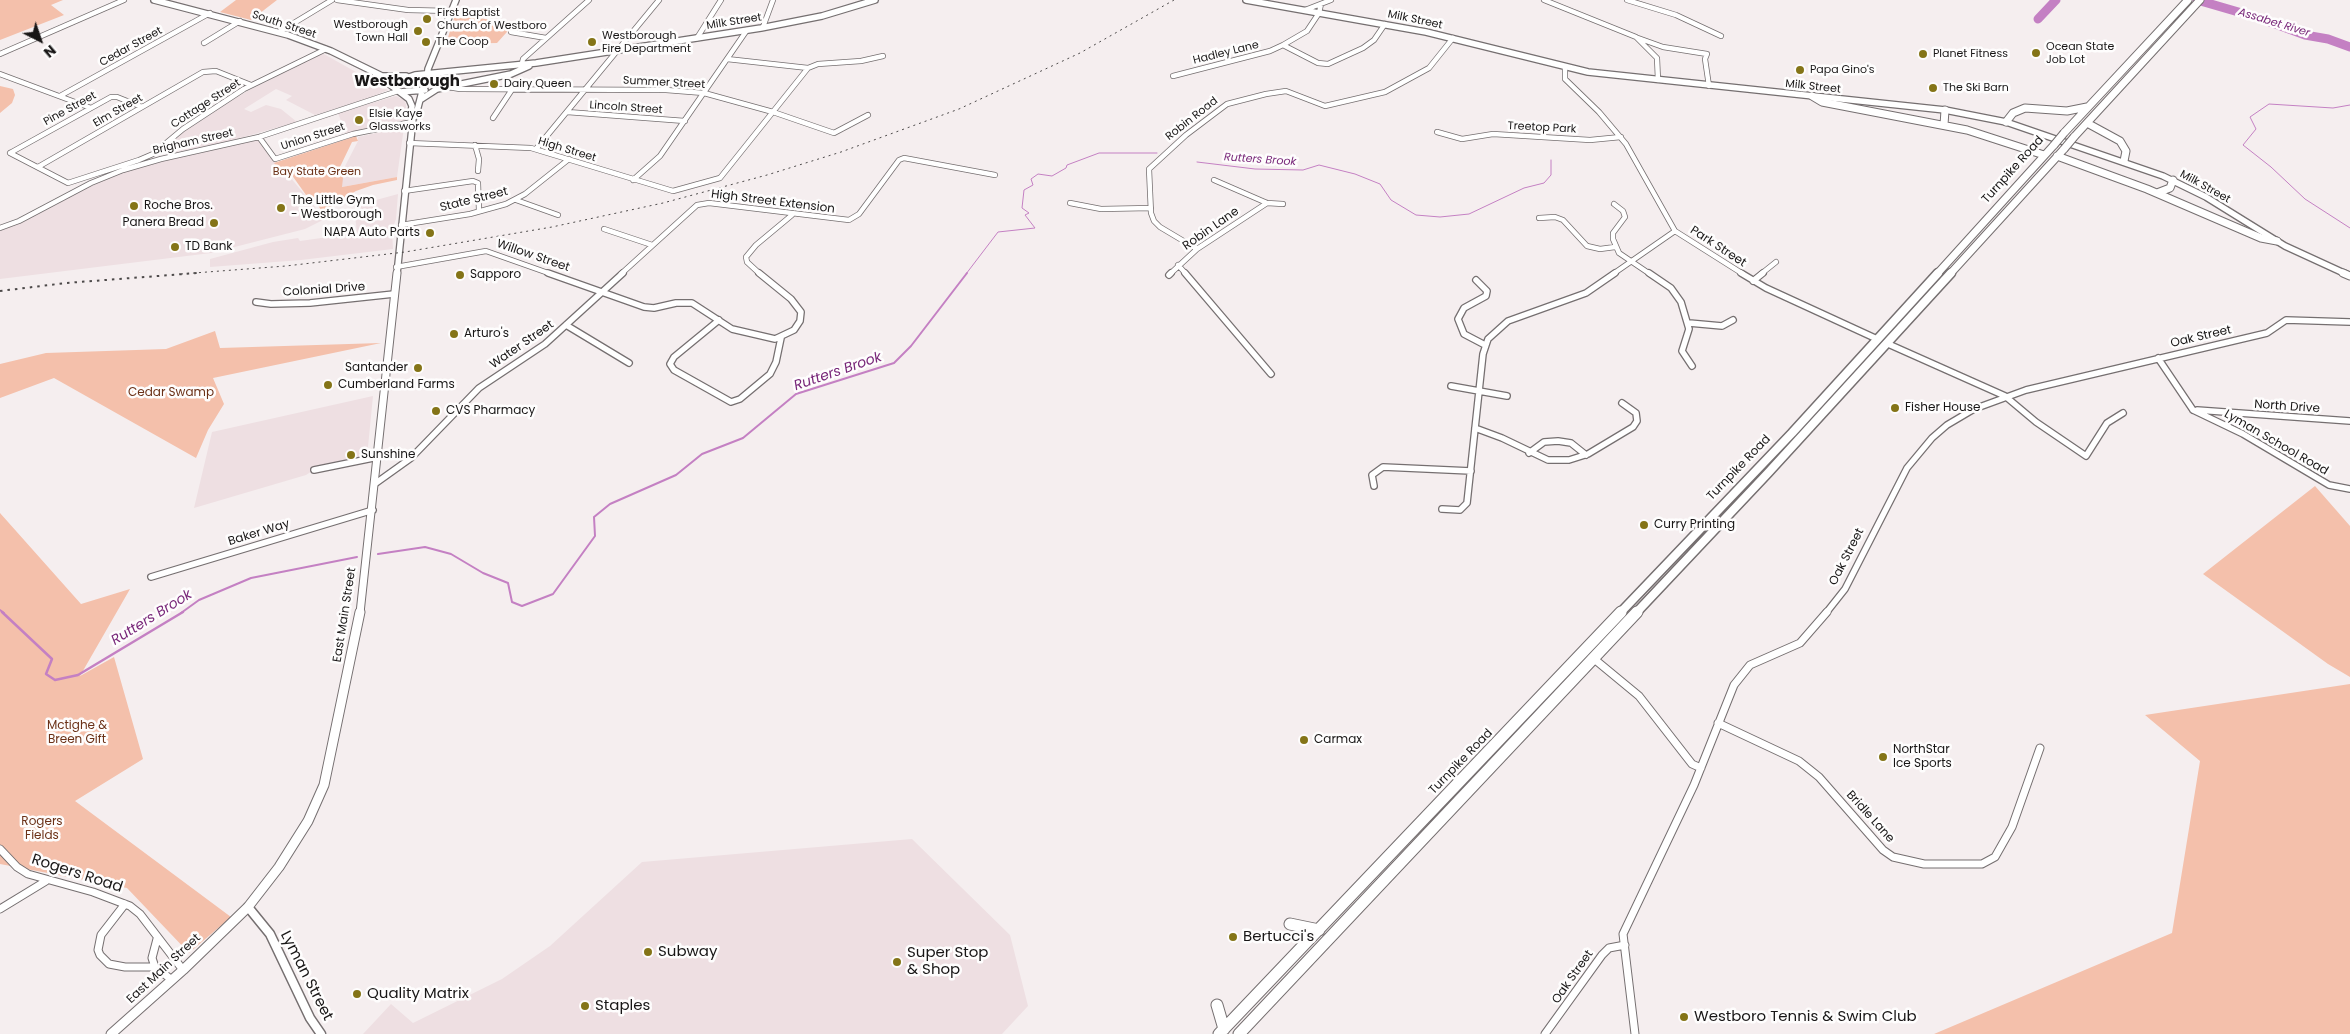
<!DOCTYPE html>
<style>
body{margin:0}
#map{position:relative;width:2350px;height:1034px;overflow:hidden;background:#f5eeef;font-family:Poppins,sans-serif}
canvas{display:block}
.north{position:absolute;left:15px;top:15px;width:50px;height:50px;-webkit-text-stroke:4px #fefdfd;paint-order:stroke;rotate:139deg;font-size:14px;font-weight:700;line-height:20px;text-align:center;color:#181616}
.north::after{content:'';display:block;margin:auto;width:18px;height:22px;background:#181616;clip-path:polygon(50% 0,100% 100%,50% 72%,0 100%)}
</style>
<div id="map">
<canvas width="2350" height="1034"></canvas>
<div class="north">N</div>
</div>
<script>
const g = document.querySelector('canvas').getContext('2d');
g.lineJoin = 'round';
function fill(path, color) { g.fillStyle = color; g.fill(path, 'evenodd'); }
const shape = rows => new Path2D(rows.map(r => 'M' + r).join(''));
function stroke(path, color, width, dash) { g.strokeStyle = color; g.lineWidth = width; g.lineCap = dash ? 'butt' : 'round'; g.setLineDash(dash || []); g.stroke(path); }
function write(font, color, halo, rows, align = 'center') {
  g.font = font + ' Poppins,sans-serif'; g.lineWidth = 5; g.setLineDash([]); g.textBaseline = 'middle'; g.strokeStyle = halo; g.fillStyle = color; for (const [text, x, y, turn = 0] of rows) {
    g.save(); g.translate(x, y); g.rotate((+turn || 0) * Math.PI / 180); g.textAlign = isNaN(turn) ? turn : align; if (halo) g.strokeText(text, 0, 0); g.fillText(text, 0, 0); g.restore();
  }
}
const built = shape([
 [322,53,388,90,367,99,315,115,286,100,292,96,276,89,244,109,251,112,266,105,281,109,297,122,226,142,172,153,166,152,165,148,170,141,215,110,251,89],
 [396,96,404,100,406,104,406,120,346,134,338,113],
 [404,127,397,177,342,187,342,172,358,141,358,137],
 [259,137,275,159,325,219,305,229,211,253,0,279,0,228,91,183,123,170],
 [398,194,396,219,392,230,393,249,301,260,210,267,210,259,273,242,298,238,300,241,357,233,354,206],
 [373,396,367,457,315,469,306,475,194,508,212,432],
 [912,839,1010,935,1028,1006,1002,1034,363,1034,391,1004,413,1023,502,979,550,946,642,862]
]);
const green = shape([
 [0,0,63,0,51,5,64,15,0,40],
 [236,0,277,0,251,20,220,12],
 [455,15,515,23,497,43,446,44],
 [0,86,13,89,15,95,12,103,0,113],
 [356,136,358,141,352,142,339,169,344,169,342,187,397,177,397,180,373,185,356,191,337,202,324,214,310,194,306,195,289,171,283,167,277,167,274,163],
 [215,331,220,348,381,343,213,378,224,404,208,430,196,458,54,378,0,398,0,364,46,353,166,349],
 [2315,486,2350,526,2350,677,2328,664,2203,574],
 [0,513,81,604,130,589,80,676,114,657,143,759,75,801,231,917,189,953,127,888,0,864],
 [2350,684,2350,1034,1934,1034,2172,933,2200,761,2145,715]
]);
const streamFar2 = shape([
 [2350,105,2333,108,2269,104,2250,117,2256,129,2243,145,2271,167,2305,199,2350,228],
 [1197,162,1255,169,1303,170,1319,165,1355,174,1380,184,1391,200,1416,215,1440,217,1469,214,1524,188,1544,183,1551,175,1551,160],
 [966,274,998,232,1035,228,1025,215,1029,213,1022,208,1024,190,1033,185,1031,179,1038,174,1052,176,1066,168,1067,165,1099,153,1157,153]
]);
const streamFar1 = shape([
 [378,554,425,547,451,554,483,573,508,583,512,602,522,606,553,594,595,536,594,517,610,504,676,475,702,454,743,438,796,394,894,363,911,346,967,273],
 [0,610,4,613],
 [181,613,199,600,251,578,357,557]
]);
const stream = shape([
 [2,612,52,659,46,674,55,680,78,675,183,612]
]);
const river = shape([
 [2197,0,2259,18,2305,35,2328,39,2350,47],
 [2038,19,2056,0]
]);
const minorFar2 = shape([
 [337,0,408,10,451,11],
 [1544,0,1636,37,1657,58,1658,80],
 [1627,0,1676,15,1721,36],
 [1321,4,1319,13,1307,31,1283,45,1318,63,1328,64,1363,48,1374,40,1385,24],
 [1305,10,1331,0],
 [763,27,773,0],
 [279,32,332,0],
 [511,32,546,38],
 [697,38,721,0],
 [1638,38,1663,47,1707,54,1705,59,1709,86],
 [204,43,240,21],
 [0,54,124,0],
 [727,59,808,68],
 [1565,67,1565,79,1599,112,1626,144,1675,231,1743,274],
 [521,68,523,59,589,0],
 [0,74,91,108],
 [1173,76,1270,51,1283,45],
 [448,87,460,89,666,90,704,93,773,112,834,133,868,115],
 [60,96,210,13],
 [567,112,685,121],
 [493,118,513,88],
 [1437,132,1462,139,1493,134,1590,140,1621,137],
 [259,137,275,159,353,134,412,122],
 [409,143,531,148,673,191,720,178,808,68,818,64,861,61,883,56],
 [475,145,479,159,478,171],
 [536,149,659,0],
 [10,153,68,183,139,160,153,154,183,129,244,89,326,49],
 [10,153,111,97,117,97,142,107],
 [38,167,203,72,216,71,251,85],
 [633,180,660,156,747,30],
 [1214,180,1267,203,1283,204],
 [404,191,473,181,478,183,479,211],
 [516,200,558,215],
 [1070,203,1101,209,1151,208],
 [1614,204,1623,211,1625,217,1613,233,1613,239,1619,253,1650,274],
 [1539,218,1555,217,1563,220,1587,246,1600,249,1615,247],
 [401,225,470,214,506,204,525,194,569,159],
 [0,228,19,221,91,183,123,170,161,159,259,137,398,91],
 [604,229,652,245],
 [1197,249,1160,227,1154,221,1151,213,1149,169,1186,135,1227,104,1266,94,1286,91,1325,106,1385,92,1429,68,1453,38],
 [1178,265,1186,274],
 [396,267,486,251,551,274],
 [621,274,697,205,709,203,849,220,859,214,899,160,904,158,995,175],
 [760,274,747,262,746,257,756,245,792,215],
 [1170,274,1197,249,1267,203],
 [1613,274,1675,231],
 [1761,274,1776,262]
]);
const minorFar1 = shape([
 [548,273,644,307,654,308,676,303,692,303,732,329,775,339,794,330,800,321,801,312,791,299,759,273],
 [1185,273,1271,374],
 [1649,273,1671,288,1681,302,1689,329,1682,351,1692,366],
 [1741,273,1766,288,1877,339],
 [1169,275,1171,273],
 [1476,280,1487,291,1486,296,1464,308,1458,319,1464,334,1485,345],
 [1753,281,1763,273],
 [256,302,271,304,310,303,394,294],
 [719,320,674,357,670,364,674,370,731,402,740,399,770,374,776,362,781,338],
 [1689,323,1722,326,1733,320],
 [566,325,629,363],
 [1886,343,2005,396,2036,422,2086,456,2107,423,2123,413],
 [2158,358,2193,410],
 [1451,386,1507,396],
 [2193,410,2243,434,2329,485,2350,489],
 [2197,410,2350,421],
 [1475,428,1502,438,1548,460,1569,460,1588,454,1633,427,1637,421,1636,413,1622,403],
 [1529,453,1544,442,1558,441,1571,443,1586,455],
 [314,470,378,457],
 [376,483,411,458,479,388,545,344,623,273],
 [1374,486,1372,475,1383,467,1471,471],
 [1442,509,1460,510,1467,503,1483,354,1488,339,1508,321,1586,293,1615,273],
 [151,577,373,510],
 [1826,613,1845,589,1907,468,1932,438,1947,425,1974,409,2026,390,2267,333,2286,320,2350,322]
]);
const minor = shape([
 [1593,658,1639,696,1692,764,1701,768],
 [1718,723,1799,761,1819,777,1883,850,1893,857,1924,864,1982,864,1995,857,2012,827,2040,748],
 [0,849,17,867,28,874,93,892,130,906,140,914,183,970],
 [125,904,101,935,98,950,100,955,109,964,125,967,155,967,172,980],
 [0,909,46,881],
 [155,967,152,958,157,939],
 [1545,1034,1602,955,1609,948,1625,945],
 [1635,1034,1623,934,1694,785,1734,685,1750,665,1800,643,1827,612]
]);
const tertiary = shape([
 [248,907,270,934,310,1018,321,1034]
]);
const secondaryFar2 = shape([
 [154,0,288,35,331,51,382,76,406,76],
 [1246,0,1426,32,1588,72,1945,110,2006,122,2163,176,2206,197,2285,246,2346,274],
 [375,73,409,99,412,106,411,115,413,118,397,274],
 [395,88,400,80,415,75,536,63,761,28,822,16,875,0],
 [400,92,425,90],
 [420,100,437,89,511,74,529,66],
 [413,118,416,115,424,84,427,80,428,69,456,0]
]);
const secondaryFar1 = shape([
 [2343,273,2350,276],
 [360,613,397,273]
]);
const secondary = shape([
 [111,1034,183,970,248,907,279,867,308,821,324,785,360,612]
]);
const trunkFar2 = shape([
 [1812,96,1822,102,1967,130,2044,155],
 [2006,122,2013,113,2025,108,2067,111,2087,107],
 [2087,123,2120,141,2126,151,2124,161],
 [1944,125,1945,110],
 [2064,133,2188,0],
 [2074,137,2200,0],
 [2057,156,2147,189,2261,238,2277,241],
 [2157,193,2170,188,2173,180],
 [1937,274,2054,145],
 [1950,274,2064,149]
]);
const trunkFar1 = shape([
 [1620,613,1792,433,1938,273],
 [1636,613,1768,473,1951,273]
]);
const trunk = shape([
 [1290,924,1319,930],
 [1217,1005,1224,1029],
 [1219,1034,1621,612],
 [1239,1034,1637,612]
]);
const railFar1 = shape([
 [181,274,286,266,405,252,552,227,663,203,767,175,841,152,959,109,1080,53,1174,0]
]);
const rail = shape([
 [0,291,66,283,197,273]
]);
const trunkBridge = shape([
 [2054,145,2064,133],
 [2064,149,2074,137]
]);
const markers = [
 [427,19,5,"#847417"],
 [418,31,5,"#847417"],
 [426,42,5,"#847417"],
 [592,42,5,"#847417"],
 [2036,53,5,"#847417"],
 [1923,54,5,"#847417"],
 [1800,70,5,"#847417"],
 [494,84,5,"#847417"],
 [1933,88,5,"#847417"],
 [359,120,5,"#847417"],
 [134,206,5,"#847417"],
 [281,208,5,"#847417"],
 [214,223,5,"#847417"],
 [430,233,5,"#847417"],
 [175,247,5,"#847417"],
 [460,275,5,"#847417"],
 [454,334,5,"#847417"],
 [418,368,5,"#847417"],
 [328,385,5,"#847417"],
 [1895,408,5,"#847417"],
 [436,411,5,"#847417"],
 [351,455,5,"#847417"],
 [1644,525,5,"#847417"],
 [1304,740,5,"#847417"],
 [1883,757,5,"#847417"],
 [1233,937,5,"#847417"],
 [648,952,5,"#847417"],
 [897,962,5,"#847417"],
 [357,994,5,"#847417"],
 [585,1006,5,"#847417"],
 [1684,1017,5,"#847417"]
];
const farPoinames = [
 ["First Baptist",437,13],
 ["Church of Westboro",437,26],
 ["Westborough",408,25,"right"],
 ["Town Hall",408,38,"right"],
 ["Westborough",602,36],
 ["Fire Department",602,49],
 ["The Coop",436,42],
 ["Ocean State",2046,47],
 ["Job Lot",2046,60],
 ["Planet Fitness",1933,54],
 ["Papa Gino's",1810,70],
 ["Dairy Queen",504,84],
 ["The Ski Barn",1943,88],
 ["Elsie Kaye",369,114],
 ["Glassworks",369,127]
];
const farStreetnames = [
 ["Milk Street",1415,20,12],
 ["Milk Street",734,22,-9],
 ["South Street",284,25,18],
 ["Cedar Street",131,47,-29],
 ["Hadley Lane",1226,53,-14],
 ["Summer Street",664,83,3],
 ["Milk Street",1813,87,6],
 ["Cottage Street",206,104,-33],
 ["Lincoln Street",626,108,4],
 ["Pine Street",70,109,-29],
 ["Elm Street",118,111,-30],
 ["Robin Road",1192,119,-38],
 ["Treetop Park",1542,128,3],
 ["Union Street",313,137,-18],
 ["Brigham Street",193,142,-13],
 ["High Street",567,150,17],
 ["Milk Street",2205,187,29]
];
const farWaternames = [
 ["Assabet River",2274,23,17],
 ["Rutters Brook",1260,160,4]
];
const farParknames = [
 ["Bay State Green",317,172]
];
const streetNames = [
 ["Turnpike Road",2013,170,-48],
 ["State Street",474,200,-14],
 ["High Street Extension",773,202,7],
 ["Robin Lane",1211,229,-35],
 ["Park Street",1718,247,33],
 ["Willow Street",533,256,19],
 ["Colonial Drive",324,290,-4],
 ["Oak Street",2201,337,-13],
 ["Water Street",522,345,-35],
 ["North Drive",2287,407,4],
 ["Lyman School Road",2276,443,30],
 ["Turnpike Road",1739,468,-46],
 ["Baker Way",259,533,-17],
 ["Oak Street",1847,557,-63],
 ["East Main Street",345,615,-81],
 ["Turnpike Road",1461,762,-46],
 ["Bridle Lane",1870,817,48],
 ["East Main Street",164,969,-43],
 ["Oak Street",1573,977,-55]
];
const poiNames = [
 ["The Little Gym",291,201],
 ["- Westborough",291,215],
 ["Roche Bros.",144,206],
 ["Panera Bread",204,223,"right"],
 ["NAPA Auto Parts",420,233,"right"],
 ["TD Bank",185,247],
 ["Sapporo",470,275],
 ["Arturo's",464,334],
 ["Santander",408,368,"right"],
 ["Cumberland Farms",338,385],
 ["Fisher House",1905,408],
 ["CVS Pharmacy",446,411],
 ["Sunshine",361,455],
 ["Curry Printing",1654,525],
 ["Carmax",1314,740],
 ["NorthStar",1893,750],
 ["Ice Sports",1893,764]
];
const parkNames = [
 ["Cedar Swamp",171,393],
 ["Mctighe &",77,726],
 ["Breen Gift",77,740],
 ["Rogers",42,822],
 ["Fields",42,836]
];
const waterNames = [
 ["Rutters Brook",838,372,-19],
 ["Rutters Brook",152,618,-32]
];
const farDistrictnames = [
 ["Westborough",407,82]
];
const nearStreetnames = [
 ["Rogers Road",77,874,18],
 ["Lyman Street",306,976,63]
];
const nearPoinames = [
 ["Bertucci's",1243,937],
 ["Subway",658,952],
 ["Super Stop",907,953],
 ["& Shop",907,970],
 ["Quality Matrix",367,994],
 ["Staples",595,1006],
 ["Westboro Tennis & Swim Club",1694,1017]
];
fill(built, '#eedfe2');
fill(green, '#f4c0ab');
stroke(streamFar2, '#c480c3', 1);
stroke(streamFar1, '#c480c3', 2);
stroke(stream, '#c480c3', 2.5);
stroke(river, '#c480c3', 9);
stroke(minorFar2, '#756f70', 6);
stroke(minorFar1, '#756f70', 8);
stroke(minor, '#756f70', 9);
stroke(tertiary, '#756f70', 11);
stroke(secondaryFar2, '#756f70', 8);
stroke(secondaryFar1, '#756f70', 9);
stroke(secondary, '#756f70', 11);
stroke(trunkFar2, '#756f70', 9);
stroke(trunkFar1, '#756f70', 11);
stroke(trunk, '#756f70', 13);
stroke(minorFar2, '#fff', 4.5);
stroke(minorFar1, '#fff', 5.5);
stroke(minor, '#fff', 7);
stroke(tertiary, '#fff', 8);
stroke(secondaryFar2, '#fff', 5.5);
stroke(secondaryFar1, '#fff', 7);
stroke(secondary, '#fff', 9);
stroke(trunkFar2, '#fff', 7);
stroke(trunkFar1, '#fff', 8);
stroke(trunk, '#fff', 11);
stroke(railFar1, '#4c4949', 1, [2, 4]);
stroke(rail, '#4c4949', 2, [2.5, 5]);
stroke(trunkBridge, '#756f70', 9, []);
stroke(trunkBridge, '#fff', 7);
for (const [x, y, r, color] of markers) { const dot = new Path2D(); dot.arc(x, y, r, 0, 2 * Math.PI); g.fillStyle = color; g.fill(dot); stroke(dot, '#fefdfd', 2); }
write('11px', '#181616', '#fefdfd', farPoinames, 'left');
write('11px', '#181616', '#fefdfd', farStreetnames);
write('italic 11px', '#782779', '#fefdfd', farWaternames);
write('11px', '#6b3117', '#fefdfd', farParknames);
write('12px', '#181616', '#fefdfd', streetNames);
write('12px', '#181616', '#fefdfd', poiNames, 'left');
write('12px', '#6b3117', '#fefdfd', parkNames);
write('italic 14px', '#782779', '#fefdfd', waterNames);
write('bold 15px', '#181616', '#fefdfd', farDistrictnames);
write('15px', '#181616', '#fefdfd', nearStreetnames);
write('15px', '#181616', '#fefdfd', nearPoinames, 'left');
</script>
